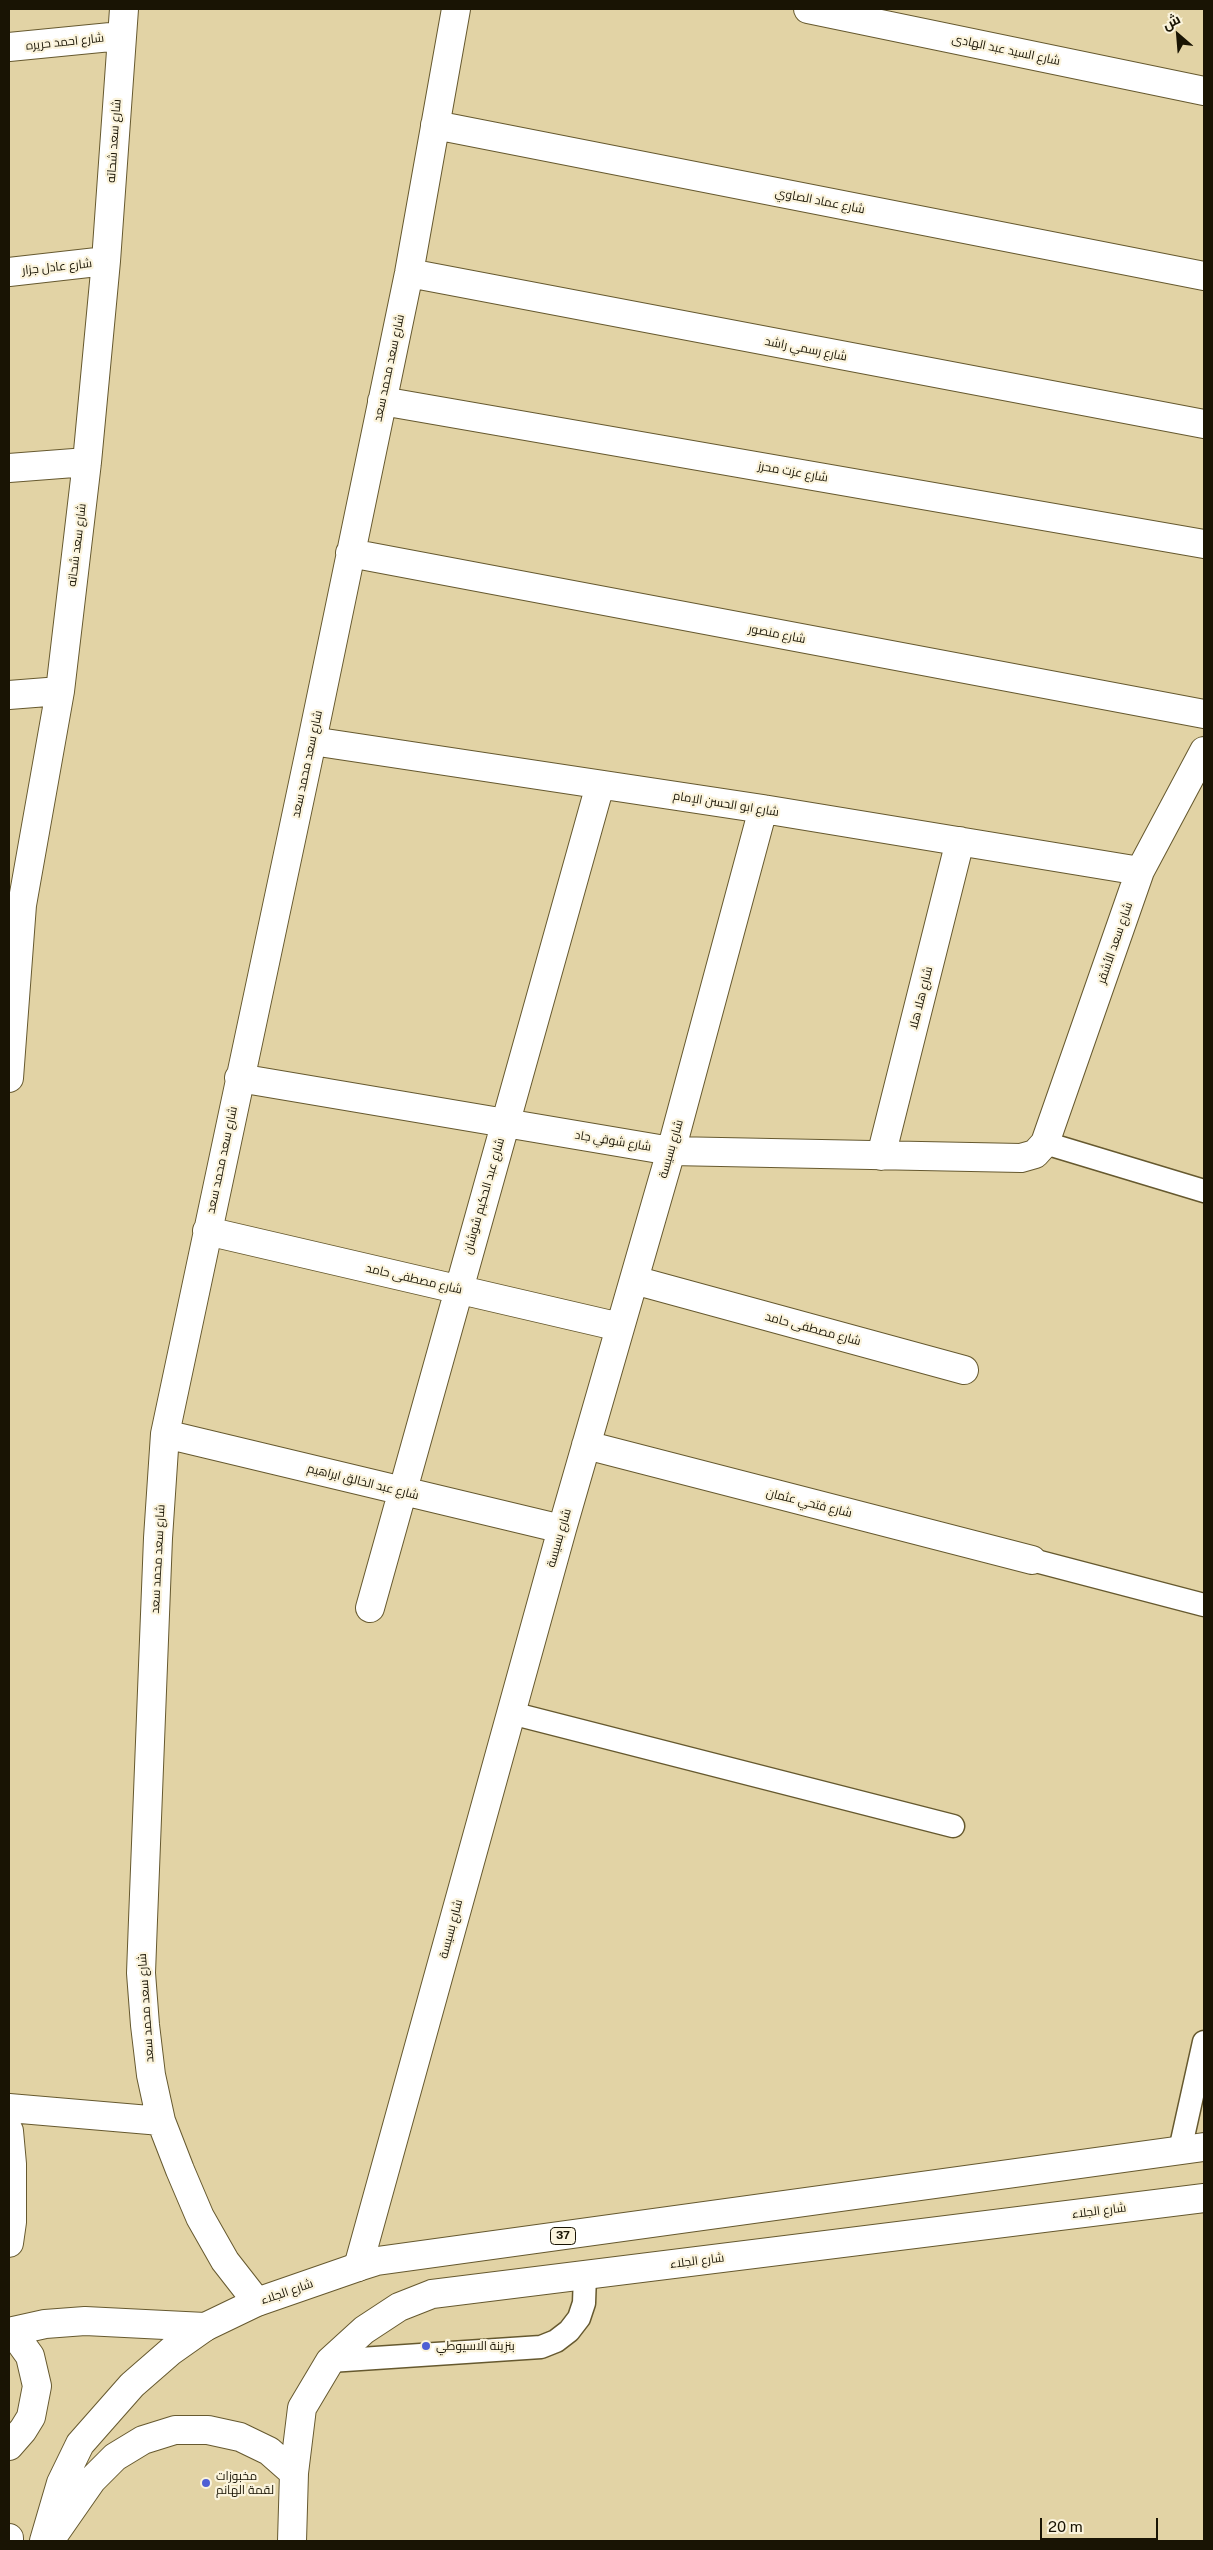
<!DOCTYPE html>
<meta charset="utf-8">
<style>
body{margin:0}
#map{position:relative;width:1213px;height:2550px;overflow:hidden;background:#e2d3a5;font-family:"Public Sans",Cairo,sans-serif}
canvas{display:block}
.frame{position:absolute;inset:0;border:10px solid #191404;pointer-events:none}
.north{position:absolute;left:1153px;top:10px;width:50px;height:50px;-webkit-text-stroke:4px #fbf4dd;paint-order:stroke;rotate:333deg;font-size:14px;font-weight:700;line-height:20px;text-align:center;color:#191404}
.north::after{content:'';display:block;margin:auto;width:18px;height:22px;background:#191404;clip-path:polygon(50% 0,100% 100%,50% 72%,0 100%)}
.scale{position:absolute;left:1040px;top:2518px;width:118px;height:22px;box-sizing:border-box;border:2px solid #191404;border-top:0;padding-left:6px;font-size:15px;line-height:18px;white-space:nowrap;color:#191404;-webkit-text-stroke:4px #fbf4dd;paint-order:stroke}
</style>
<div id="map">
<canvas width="1213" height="2550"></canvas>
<div class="frame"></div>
<div class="north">ش</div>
<div class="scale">20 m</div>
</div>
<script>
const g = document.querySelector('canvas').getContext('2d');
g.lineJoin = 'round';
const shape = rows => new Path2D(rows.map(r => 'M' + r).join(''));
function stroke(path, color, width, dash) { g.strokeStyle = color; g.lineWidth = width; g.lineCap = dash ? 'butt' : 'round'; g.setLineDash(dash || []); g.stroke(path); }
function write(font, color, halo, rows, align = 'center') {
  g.font = font + ' "Public Sans",Cairo,sans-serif'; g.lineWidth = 4.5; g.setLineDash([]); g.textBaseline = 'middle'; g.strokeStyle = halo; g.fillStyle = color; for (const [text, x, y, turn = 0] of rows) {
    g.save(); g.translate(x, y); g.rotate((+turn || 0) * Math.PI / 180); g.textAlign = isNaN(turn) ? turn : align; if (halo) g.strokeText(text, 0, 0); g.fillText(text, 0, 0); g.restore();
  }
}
const service = shape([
 [1045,1143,1204,1191],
 [1032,1560,1204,1605],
 [511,1713,953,1826],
 [1180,2150,1204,2042],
 [330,2361,541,2347,556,2341,569,2331,579,2318,584,2303,585,2275]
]);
const minor = shape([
 [808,9,1204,91],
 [9,47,121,36],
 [435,125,1204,276],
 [9,272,106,261],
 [409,273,1204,424],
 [382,401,1204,544],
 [9,468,87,462],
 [350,553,1204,714],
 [9,695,60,691],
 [312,741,763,809,1140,871],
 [9,1078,22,905,60,691,87,462,106,261,124,9],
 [239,1078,671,1151,1021,1158,1035,1154,1045,1143,1140,871,1204,751],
 [881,1156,960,841],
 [207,1231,620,1327],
 [634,1280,964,1370],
 [165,1434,562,1529],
 [586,1445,1032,1560],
 [370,1608,600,785],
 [9,2108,161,2121],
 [9,2131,12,2164,12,2222,9,2243],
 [358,2267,562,1529,671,1151,763,809],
 [257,2302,225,2261,200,2217,180,2170,161,2121,151,2075,145,2025,141,1973,143,1920,158,1538,165,1434,312,741,409,273,456,9]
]);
const tertiary = shape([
 [9,2332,45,2324,85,2321,205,2327],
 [9,2446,23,2430,31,2417,37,2386,30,2356,12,2331],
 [9,2538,9,2541]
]);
const primary = shape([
 [53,2536,92,2480,115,2457,143,2440,175,2430,208,2430,240,2437,269,2451,294,2473],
 [44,2541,61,2483,80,2444,132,2385,171,2351,205,2327,257,2302,358,2267,377,2261,1204,2147],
 [292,2541,294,2473,302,2408,330,2361,364,2330,399,2307,432,2294,1204,2198]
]);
const markers = [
 [426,2346,5,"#4e5fd4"],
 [206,2483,5,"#4e5fd4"]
];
const shields = [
 [563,2236,25]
];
const shieldNames = [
 ["37",563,2236]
];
const streetNames = [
 ["شارع احمد حريره",65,42,-6],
 ["شارع السيد عبد الهادى",1006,50,12],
 ["شارع سعد شحاته",114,141,-86],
 ["شارع عماد الصاوي",820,201,11],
 ["شارع عادل جزار",57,267,-6],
 ["شارع رسمي راشد",806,349,11],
 ["شارع سعد محمد سعد",389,368,-78],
 ["شارع عزت محرز",793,472,10],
 ["شارع سعد شحاته",77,545,-83],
 ["شارع منصور",777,634,11],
 ["شارع سعد محمد سعد",307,764,-78],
 ["شارع ابو الحسن الإمام",726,804,9],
 ["شارع سعد الأشقر",1115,943,-71],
 ["شارع هلا هلا",921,998,-76],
 ["شارع شوقي جاد",613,1141,9],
 ["شارع بسيسة",671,1149,-74],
 ["شارع سعد محمد سعد",222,1160,-78],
 ["شارع عبد الحكيم شوشان",484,1196,-74],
 ["شارع مصطفى حامد",414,1279,13],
 ["شارع مصطفى حامد",813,1329,15],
 ["شارع عبد الخالق ابراهيم",363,1482,14],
 ["شارع فتحي عثمان",809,1503,14],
 ["شارع بسيسة",559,1538,-74],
 ["شارع سعد محمد سعد",158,1559,-87],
 ["شارع بسيسة",451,1929,-75],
 ["شارع سعد محمد سعد",146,2008,-94],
 ["شارع الجلاء",1099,2211,-7],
 ["شارع الجلاء",697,2261,-7],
 ["شارع الجلاء",287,2292,-19]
];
const poiNames = [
 ["بنزينة الاسيوطي",436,2346],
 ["مخبوزات",216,2476],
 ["لقمة الهانم",216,2490]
];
stroke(service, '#66592f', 25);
stroke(minor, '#66592f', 30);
stroke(tertiary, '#66592f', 30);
stroke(primary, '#66592f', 30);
stroke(service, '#fff', 22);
stroke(minor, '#fff', 28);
stroke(tertiary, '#fff', 28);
stroke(primary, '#fff', 28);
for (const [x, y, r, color] of markers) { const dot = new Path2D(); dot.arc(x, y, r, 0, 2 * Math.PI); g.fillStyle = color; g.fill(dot); stroke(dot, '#fbf4dd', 2); }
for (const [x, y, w] of shields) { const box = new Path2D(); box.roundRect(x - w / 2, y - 8.5, w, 17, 4); g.fillStyle = '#fbf4dd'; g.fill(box); stroke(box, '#191404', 1); }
write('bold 11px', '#191404', null, shieldNames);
write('12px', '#191404', '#fbf4dd', streetNames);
write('12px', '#191404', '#fbf4dd', poiNames, 'left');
</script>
